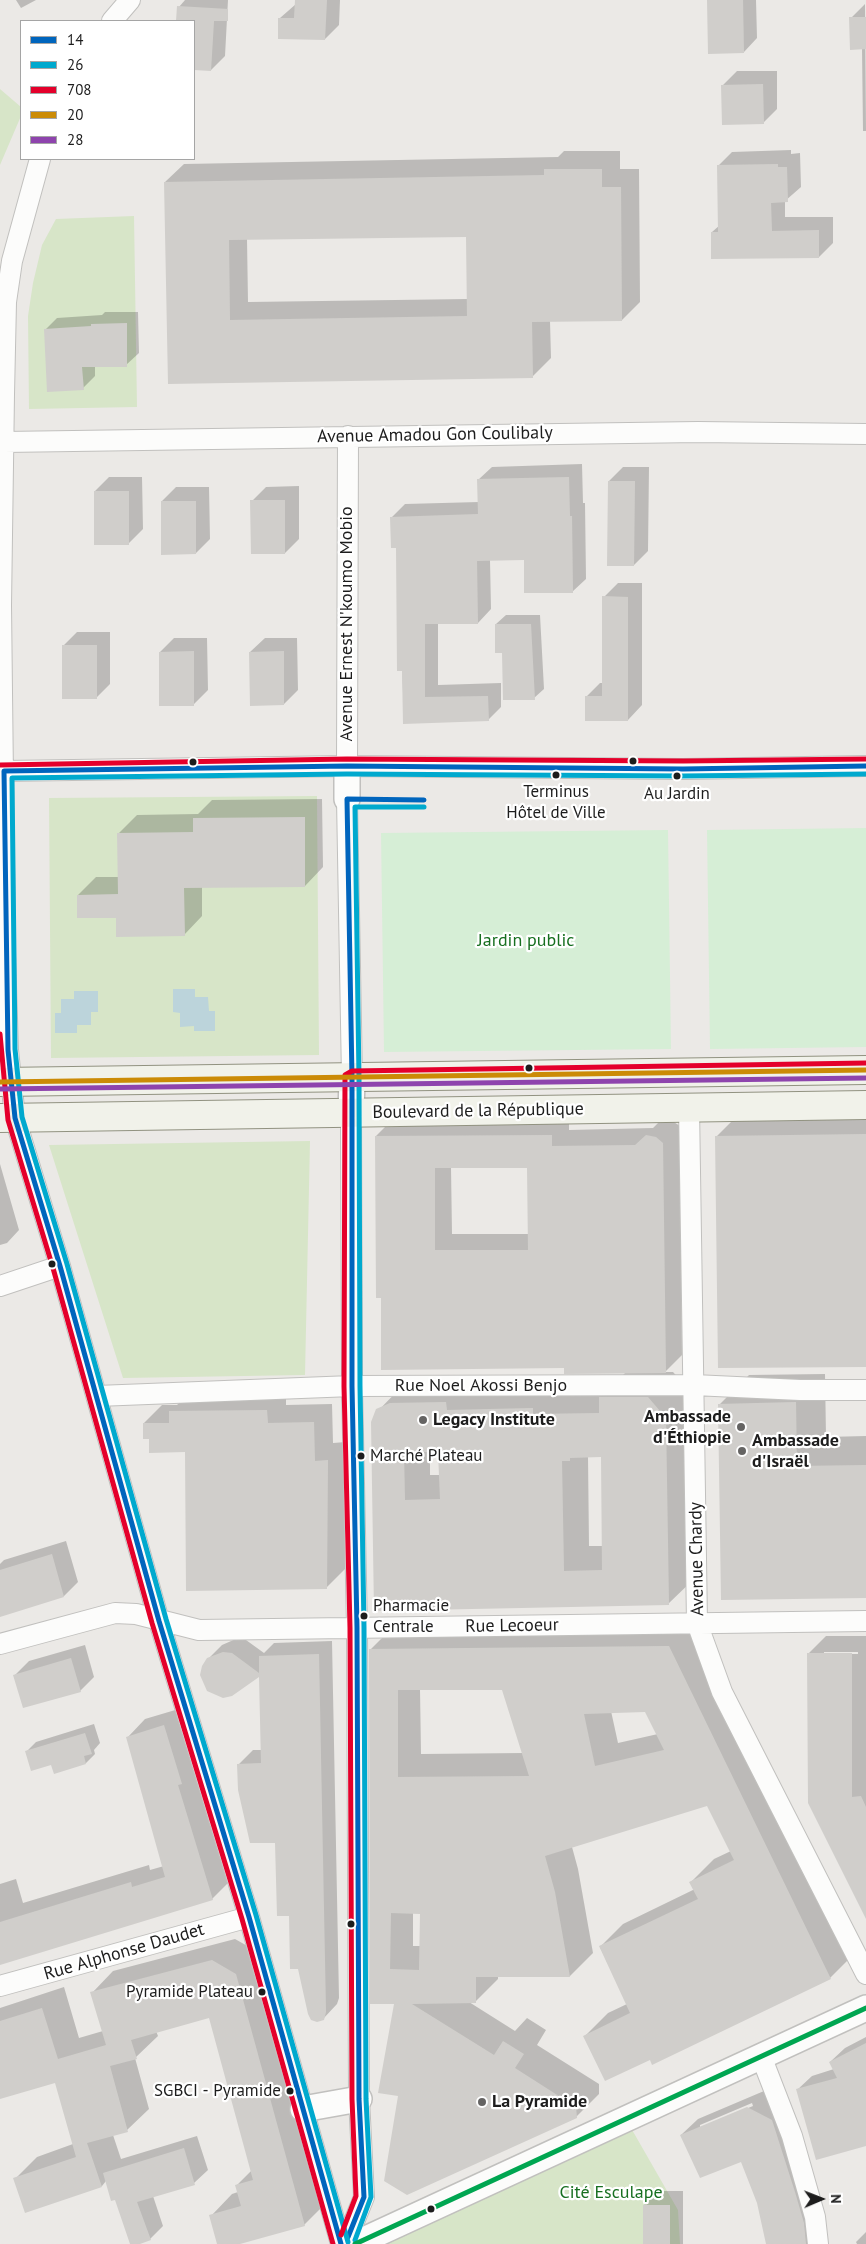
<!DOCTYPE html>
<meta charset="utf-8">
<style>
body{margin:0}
#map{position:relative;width:866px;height:2244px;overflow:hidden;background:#ebe9e6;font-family:"PT Sans",sans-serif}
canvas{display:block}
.legend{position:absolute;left:20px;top:20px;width:175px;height:140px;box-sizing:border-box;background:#fff;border:1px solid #a5a5a5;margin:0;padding:6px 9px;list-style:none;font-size:15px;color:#1d1d1d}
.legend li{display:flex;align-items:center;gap:10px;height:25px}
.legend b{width:25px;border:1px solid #a5a5a5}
.north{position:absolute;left:796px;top:2174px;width:50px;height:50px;-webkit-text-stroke:4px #fff;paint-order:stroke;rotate:89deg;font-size:14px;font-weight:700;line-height:20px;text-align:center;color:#1d1d1d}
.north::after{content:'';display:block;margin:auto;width:18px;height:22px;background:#1d1d1d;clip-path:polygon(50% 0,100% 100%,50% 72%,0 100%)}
</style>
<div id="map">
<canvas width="866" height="2244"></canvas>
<ul class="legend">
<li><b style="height:6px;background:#0065bd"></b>14</li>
<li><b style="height:6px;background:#00a9ce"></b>26</li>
<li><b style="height:6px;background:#e4002b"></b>708</li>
<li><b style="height:6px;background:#cb8b06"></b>20</li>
<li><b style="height:6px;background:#8e44ad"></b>28</li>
</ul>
<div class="north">N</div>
</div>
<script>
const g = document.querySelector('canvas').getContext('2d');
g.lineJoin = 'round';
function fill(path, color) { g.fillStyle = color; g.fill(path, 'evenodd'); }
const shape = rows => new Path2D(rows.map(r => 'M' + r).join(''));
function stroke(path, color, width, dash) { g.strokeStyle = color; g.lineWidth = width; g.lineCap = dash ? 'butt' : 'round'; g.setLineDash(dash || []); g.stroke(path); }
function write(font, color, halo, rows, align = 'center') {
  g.font = font + ' "PT Sans",sans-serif'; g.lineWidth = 4.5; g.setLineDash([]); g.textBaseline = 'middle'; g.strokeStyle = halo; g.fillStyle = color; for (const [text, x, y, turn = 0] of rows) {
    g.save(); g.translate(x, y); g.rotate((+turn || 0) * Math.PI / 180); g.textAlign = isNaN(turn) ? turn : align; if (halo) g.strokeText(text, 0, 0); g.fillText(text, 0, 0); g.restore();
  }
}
const grass = shape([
 [0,89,21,107,21,116,0,165],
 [134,216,137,407,29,409,28,316,33,283,42,245,56,219],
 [317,796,319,1055,51,1058,49,798],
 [310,1141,305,1375,123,1378,49,1145],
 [631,2128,678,2210,680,2244,384,2244]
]);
const park = shape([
 [866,828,866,1047,710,1049,707,830],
 [668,830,671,1049,384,1052,381,833]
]);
const water = shape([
 [173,989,195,989,195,997,208,997,209,1011,215,1011,215,1031,194,1031,194,1026,180,1027,180,1013,173,1012],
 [74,991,98,991,98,1012,91,1012,91,1025,77,1025,77,1033,55,1033,55,1013,61,1013,61,999,74,999]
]);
const shadow = shape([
 [16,0,36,0,21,8],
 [185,0,228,0,225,56,211,70,194,69,194,21,178,21,179,7],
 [296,0,340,0,339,25,325,39,280,18,296,4],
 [708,0,756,0,757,38,744,52],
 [865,4,866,131,863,131,862,48,851,18],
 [737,71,777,71,777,109,763,123,723,85],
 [791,150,791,154,800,153,801,187,785,201,785,217,833,217,833,243,819,257,712,232,720,225,718,166,732,152],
 [564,151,620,151,620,169,639,169,640,302,622,320,550,321,551,358,532,377,169,383,165,182,184,164,558,157],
 [467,236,468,299,248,302,247,239],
 [105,312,138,312,139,353,126,365,95,366,95,376,83,388,45,330,57,318,102,315],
 [582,464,583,503,585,503,586,579,572,592,525,559,490,560,491,609,478,623,438,623,438,685,501,683,501,707,488,720,404,723,398,547,392,517,405,504,479,502,478,480,492,467],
 [623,467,649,467,648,551,634,565,609,481],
 [109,477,142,477,143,529,129,543,95,491],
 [299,486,299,539,285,553,252,501,266,487],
 [176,487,209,487,210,539,196,553,162,501],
 [618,583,642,583,642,705,628,720,586,697,600,683,604,683,604,597],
 [506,615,540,615,544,689,534,698,503,651,496,624],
 [77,632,110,632,110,684,96,698,63,646],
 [174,638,207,638,208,690,194,704,160,652],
 [265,638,297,638,298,690,284,704,250,652],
 [322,799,323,867,305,886,202,887,202,916,184,935,118,917,78,895,96,877,119,877,119,833,137,815,198,814,212,800],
 [866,1100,866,1365,716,1137,751,1102],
 [569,1118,569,1130,653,1128,660,1121,669,1119,680,1126,682,1355,665,1372,673,1372,691,1392,694,1579,668,1604,376,1609,374,1415,409,1379,610,1388,626,1372,565,1367,382,1297,376,1136,393,1119],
 [451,1167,528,1167,529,1234,452,1234],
 [430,1451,440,1451,440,1475,430,1475],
 [588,1456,602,1456,603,1546,589,1546],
 [0,1164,19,1230,7,1243,0,1245],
 [825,1374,826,1437,866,1436,866,1597,720,1404,749,1375],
 [286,1392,286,1405,332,1404,333,1443,346,1442,345,1569,326,1588,186,1451,150,1438,144,1423,162,1405,177,1405,189,1393],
 [66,1541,78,1582,64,1596,0,1609,0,1564,4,1560],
 [692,1623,853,1955,830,1978,651,2058,585,2036,608,2013,627,2004,600,1947,623,1924,695,1889,691,1882,714,1859,731,1851,707,1804,572,1847,578,1869,593,1953,570,1976,498,1976,498,1979,475,2002,469,2002,515,2031,527,2018,546,2030,537,2045,599,2084,599,2094,576,2117,399,2095,396,2003,372,2003,370,1650,393,1627],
 [503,1688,523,1753,421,1754,420,1689],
 [646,1710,658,1734,618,1743,611,1711],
 [413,1912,421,1912,421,1946,413,1946],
 [826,1636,866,1636,866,1916,808,1654],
 [824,1652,858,1652,858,1654,824,1654],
 [238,1638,246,1640,264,1653,274,1643,332,1641,339,1998,337,2004,323,2019,290,1915,276,1841,239,1764,253,1750,262,1750,260,1675,208,1659,222,1645],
 [85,1645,94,1677,80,1691,15,1675,29,1661],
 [182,1708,230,1881,212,1899,0,1964,0,1884,16,1879,23,1903,149,1865,150,1870,164,1866,128,1737,145,1719],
 [94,1724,100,1743,94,1750,95,1754,86,1763,52,1763,26,1752,36,1742],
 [235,1939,258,1952,326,2203,304,2225,235,2244,218,2244,211,2216,232,2194,238,2192,237,2185,252,2170,210,2016,156,2031,158,2036,135,2058,149,2109,127,2130,113,2135,121,2159,197,2136,208,2170,194,2183,153,2196,163,2226,150,2239,132,2244,115,2198,106,2181,102,2186,15,2179,37,2157,73,2144,56,2081,0,2098,0,2008,64,1987,79,2038,103,2031,92,1993,113,1971],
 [866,2037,866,2139,797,2090,812,2076,834,2069,830,2062,845,2048],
 [764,2091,826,2244,767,2244,758,2203,741,2160,681,2135,698,2119],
 [752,2103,753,2106,700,2128,700,2125],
 [658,2191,683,2191,683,2244,644,2244,644,2205],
 [866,2232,866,2244,857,2244,856,2242]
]);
const building = shape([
 [295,0,327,0,325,40,278,39,278,18,294,18],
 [707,0,743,0,744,53,708,54],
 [177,6,228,9,228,21,214,21,211,71,194,70,194,21,176,21],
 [849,17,866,17,866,49,850,50],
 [763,84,764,124,722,125,721,85],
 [778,164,778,167,787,167,788,202,771,203,772,231,819,230,819,258,711,259,711,232,718,232,717,165],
 [544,169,602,169,602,187,621,187,622,321,532,322,533,378,168,384,164,182,544,175],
 [466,237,467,316,230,320,229,240],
 [127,323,127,367,82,367,84,390,47,392,44,329,91,326,91,324],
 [569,477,570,516,572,516,573,593,524,593,524,560,477,561,478,624,425,624,425,697,488,696,489,721,403,724,402,671,397,671,396,548,391,548,390,517,478,514,477,479],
 [608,481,635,481,634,566,607,566],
 [94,491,129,491,129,545,94,545],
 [250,500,285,500,285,554,251,554],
 [161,501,196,501,196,554,161,555],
 [602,596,628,597,628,721,585,721,585,696,602,696],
 [495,624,531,624,535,700,503,700,502,653,495,653],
 [62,645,97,645,97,699,62,699],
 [194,651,194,706,159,706,159,652],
 [284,651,284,705,250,706,249,652],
 [305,817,305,887,184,888,185,936,116,937,116,918,77,918,77,895,118,894,117,833,193,832,193,818],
 [866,1134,866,1367,718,1368,715,1136],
 [552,1135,552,1146,635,1145,646,1135,656,1137,663,1143,666,1373,564,1374,564,1368,381,1370,381,1298,376,1298,375,1136],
 [435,1168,527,1168,528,1250,435,1250],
 [599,1397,648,1397,666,1418,669,1605,374,1611,371,1422,376,1409,390,1403,446,1402,447,1410,533,1408,533,1414,599,1413],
 [404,1452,438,1452,440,1499,405,1500],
 [601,1457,602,1570,564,1571,562,1461,570,1461,570,1458],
 [796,1402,797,1466,866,1465,866,1598,721,1600,718,1404],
 [267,1410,268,1423,314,1422,315,1461,328,1460,327,1589,186,1591,185,1452,149,1453,149,1439,143,1439,143,1423,169,1423,169,1411],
 [52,1554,64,1597,0,1617,0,1570],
 [669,1646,831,1979,652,2065,650,2060,605,2081,583,2036,630,2013,599,1946,698,1899,689,1882,734,1860,707,1806,545,1856,555,1892,570,1977,476,1977,476,2003,412,2004,494,2055,503,2041,524,2054,515,2068,576,2107,577,2118,407,2195,384,2181,398,2096,378,2093,394,2004,370,2004,369,1649],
 [398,1690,502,1690,529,1776,398,1777],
 [645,1712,664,1750,595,1766,584,1714],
 [391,1913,420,1914,419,1970,390,1969],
 [223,1652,232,1653,259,1673,259,1656,319,1654,326,2012,324,2020,317,2022,311,2020,308,2014,298,1969,290,1969,289,1916,277,1916,275,1843,250,1843,238,1790,237,1764,261,1763,259,1677,232,1696,223,1698,207,1691,200,1675,202,1666,207,1658],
 [807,1653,852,1653,852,1797,861,1796,866,1807,866,1919,808,1803],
 [71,1658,81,1692,23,1708,13,1675],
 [164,1725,182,1784,178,1785,213,1900,0,1965,0,1922,131,1882,132,1887,165,1877,126,1737],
 [85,1733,92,1754,84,1756,86,1764,54,1774,51,1765,31,1771,25,1751],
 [212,1960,236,1974,305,2226,240,2244,217,2244,209,2215,241,2206,235,2185,253,2180,209,2018,131,2040,137,2059,110,2066,128,2132,87,2143,102,2187,25,2213,13,2178,76,2157,55,2083,0,2099,0,2021,42,2008,58,2059,106,2045,90,1992],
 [866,2043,866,2146,816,2160,796,2089,837,2078,829,2062],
 [747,2107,772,2120,795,2192,804,2223,806,2244,766,2244,757,2203,741,2162,700,2178,680,2135],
 [184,2148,195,2185,137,2202,151,2240,140,2244,130,2244,115,2200,111,2201,103,2173],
 [643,2205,670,2205,670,2244,643,2244]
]);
const minor = shape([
 [112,21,130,0],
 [40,159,12,261,6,302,4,394,1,605,5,953,8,1050,15,1118,60,1266,159,1621,249,1917,341,2244],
 [4,442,698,432,866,434],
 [347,766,348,436],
 [4,771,347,766,683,769,866,766],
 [347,799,352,1078],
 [689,1107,697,1623,722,1692,866,1974],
 [0,1286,60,1266],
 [97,1396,352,1386,694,1385,800,1390,866,1390],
 [0,1644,115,1613,136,1614,199,1630,866,1621],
 [0,1986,249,1917],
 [761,2056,792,2136,815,2217,818,2244],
 [345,2244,364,2197,359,2099,357,1628,352,1386,351,1113]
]);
const tertiary = shape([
 [347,766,347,799],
 [351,1113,352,1078],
 [303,2109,359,2099],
 [355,2244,866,2008]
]);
const secondary = shape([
 [0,1082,866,1070],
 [0,1118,866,1105]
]);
const bus1 = shape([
 [348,2237,364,2197,359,2099,357,1628,352,1386,352,1078,347,799,424,800],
 [341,2244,249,1917,159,1621,60,1266,15,1118,8,1050,4,771,347,766,683,769,866,766]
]);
const bus2 = shape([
 [355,2240,371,2197,366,2099,364,1628,360,1386,359,1078,355,807,424,807],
 [348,2242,256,1915,166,1619,67,1264,22,1117,15,1049,12,778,347,774,683,776,866,774]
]);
const bus3 = shape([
 [0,765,347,759,683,761,866,759],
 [0,1034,8,1120,53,1268,152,1623,242,1919,333,2244],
 [341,2235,356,2196,352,2099,350,1628,344,1386,345,1075,352,1071,866,1063]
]);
const bus4 = shape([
 [0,1082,866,1070]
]);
const bus5 = shape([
 [0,1089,866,1078]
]);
const bus6 = shape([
 [355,2244,866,2008]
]);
const markers = [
 [633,761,4.5,"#1d1d1d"],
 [193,762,4.5,"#1d1d1d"],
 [556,775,4.5,"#1d1d1d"],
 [677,776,4.5,"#1d1d1d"],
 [529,1068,4.5,"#1d1d1d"],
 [52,1264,4.5,"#1d1d1d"],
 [423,1420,5,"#656463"],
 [741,1427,5,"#656463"],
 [742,1451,5,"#656463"],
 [361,1456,4.5,"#1d1d1d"],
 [364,1616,4.5,"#1d1d1d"],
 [351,1924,4.5,"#1d1d1d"],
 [262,1992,4.5,"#1d1d1d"],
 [290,2091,4.5,"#1d1d1d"],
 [482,2102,5,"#656463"],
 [431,2209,4.5,"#1d1d1d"]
];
const busNames = [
 ["Terminus",556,792],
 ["Hôtel de Ville",556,813],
 ["Au Jardin",677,794],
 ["Marché Plateau",370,1456,"left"],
 ["Pharmacie",373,1606,"left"],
 ["Centrale",373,1627,"left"],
 ["Pyramide Plateau",253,1992,"right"],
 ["SGBCI - Pyramide",281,2091,"right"]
];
const streetNames = [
 ["Avenue Amadou Gon Coulibaly",435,435,-1],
 ["Avenue Ernest N'koumo Mobio",347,624,-90],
 ["Boulevard de la République",478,1111,-1],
 ["Rue Noel Akossi Benjo",481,1386],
 ["Avenue Chardy",697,1559,-91],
 ["Rue Lecoeur",512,1626,-1],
 ["Rue Alphonse Daudet",124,1952,-16]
];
const parkNames = [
 ["Jardin public",526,941],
 ["Cité Esculape",611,2193]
];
const poiNames = [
 ["Ambassade",731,1417,"right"],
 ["d'Éthiopie",731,1438,"right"],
 ["Legacy Institute",433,1420],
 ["Ambassade",752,1441],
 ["d'Israël",752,1462],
 ["La Pyramide",492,2102]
];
fill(grass, '#d7e5c8');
fill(park, '#d6eed6');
fill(water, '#bcd4db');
fill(shadow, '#0003');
fill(building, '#d0cecb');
stroke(minor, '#c1c0be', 22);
stroke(tertiary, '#c1c0be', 28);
stroke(secondary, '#919280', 30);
stroke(minor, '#fcfcfb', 20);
stroke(tertiary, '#fcfcfb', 25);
stroke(secondary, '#f1f2ea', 28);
stroke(bus1, '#0065bd', 5);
stroke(bus2, '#00a9ce', 5);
stroke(bus3, '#e4002b', 5);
stroke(bus4, '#cb8b06', 5);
stroke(bus5, '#8e44ad', 5);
stroke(bus6, '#00a651', 5);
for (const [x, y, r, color] of markers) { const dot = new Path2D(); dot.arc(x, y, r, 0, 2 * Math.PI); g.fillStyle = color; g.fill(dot); stroke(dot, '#fff', 2); }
write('17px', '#1d1d1d', '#fff', busNames);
write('18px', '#1d1d1d', '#fff', streetNames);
write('18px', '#176f20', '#fff', parkNames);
write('bold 18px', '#1d1d1d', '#fff', poiNames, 'left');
</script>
